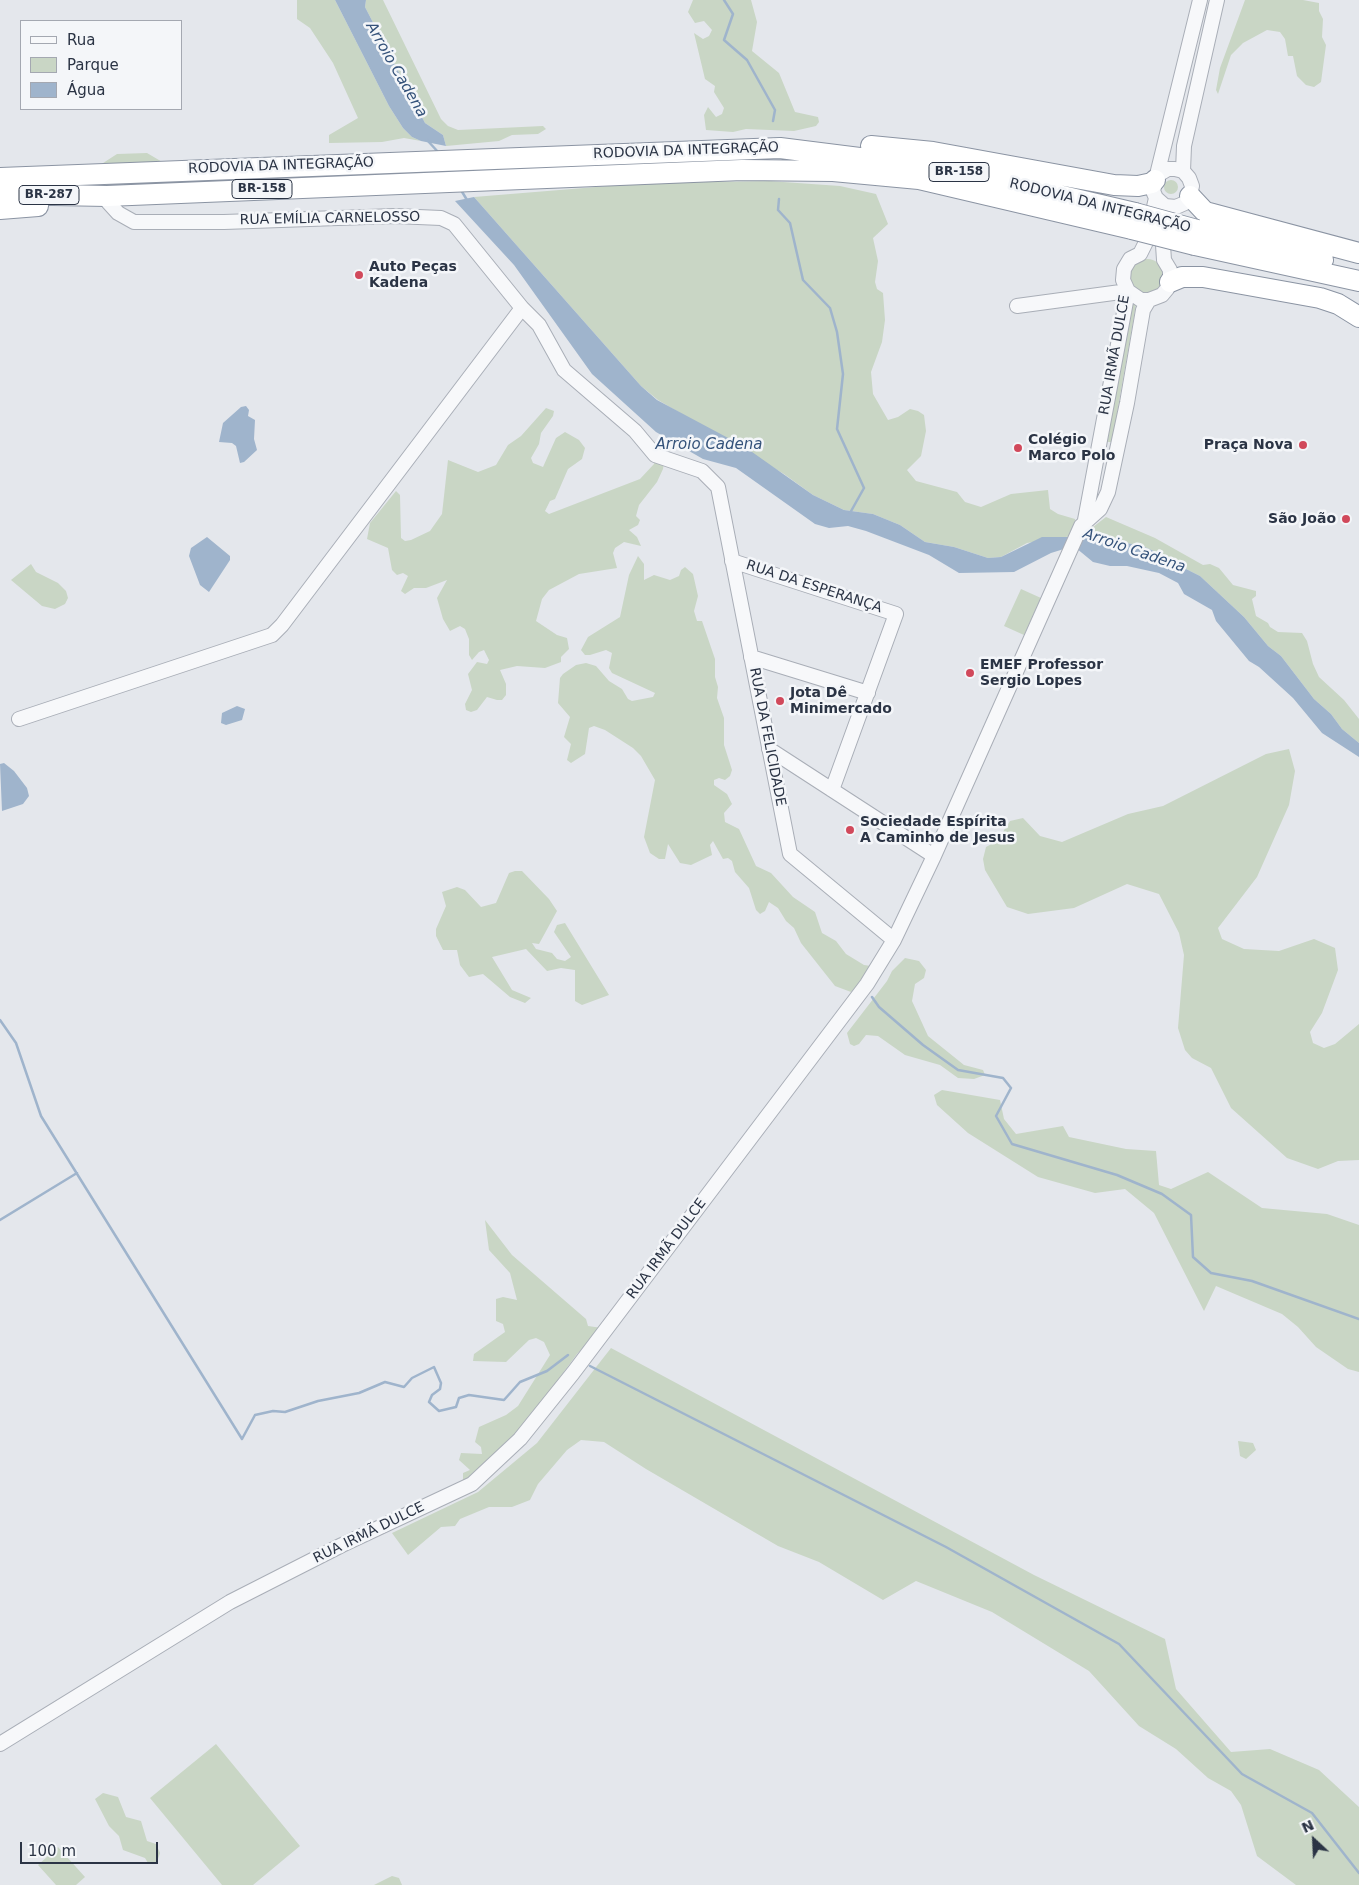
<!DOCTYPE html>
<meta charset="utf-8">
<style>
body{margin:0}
#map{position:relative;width:1359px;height:1885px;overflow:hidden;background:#e4e7ec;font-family:"DejaVu Sans",sans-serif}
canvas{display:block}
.legend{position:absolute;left:20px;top:20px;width:162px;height:90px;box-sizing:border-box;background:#f4f6f9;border:1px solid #a4a8b1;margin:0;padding:6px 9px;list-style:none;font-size:15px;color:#2b3445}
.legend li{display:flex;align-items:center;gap:10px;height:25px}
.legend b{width:25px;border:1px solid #a4a8b1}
.north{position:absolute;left:1289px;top:1815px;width:50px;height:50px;-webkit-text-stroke:4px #f4f6f9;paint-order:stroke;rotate:335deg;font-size:14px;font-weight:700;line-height:20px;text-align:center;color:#2b3445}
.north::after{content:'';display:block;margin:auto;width:18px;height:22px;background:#2b3445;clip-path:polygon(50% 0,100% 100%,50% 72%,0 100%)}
.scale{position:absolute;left:20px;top:1842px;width:138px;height:22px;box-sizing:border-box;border:2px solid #2b3445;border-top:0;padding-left:6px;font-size:15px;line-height:18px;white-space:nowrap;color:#2b3445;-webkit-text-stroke:4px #f4f6f9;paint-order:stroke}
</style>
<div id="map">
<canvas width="1359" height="1885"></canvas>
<ul class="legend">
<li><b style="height:6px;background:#f7f8fa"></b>Rua</li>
<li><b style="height:14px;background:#c9d6c5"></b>Parque</li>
<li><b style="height:14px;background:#9fb4cc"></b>Água</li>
</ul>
<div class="north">N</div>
<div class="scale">100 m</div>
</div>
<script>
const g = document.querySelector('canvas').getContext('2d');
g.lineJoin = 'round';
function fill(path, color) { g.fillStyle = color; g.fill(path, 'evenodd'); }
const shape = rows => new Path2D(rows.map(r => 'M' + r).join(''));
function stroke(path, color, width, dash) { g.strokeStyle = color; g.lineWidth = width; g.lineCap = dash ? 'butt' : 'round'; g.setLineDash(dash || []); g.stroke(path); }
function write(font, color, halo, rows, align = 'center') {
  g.font = font + ' "DejaVu Sans",sans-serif'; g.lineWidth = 5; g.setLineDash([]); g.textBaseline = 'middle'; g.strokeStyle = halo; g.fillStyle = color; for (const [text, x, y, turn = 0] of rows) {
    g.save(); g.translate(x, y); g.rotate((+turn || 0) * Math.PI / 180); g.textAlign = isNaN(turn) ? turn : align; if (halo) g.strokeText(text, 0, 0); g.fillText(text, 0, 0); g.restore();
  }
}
const green = shape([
 [297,0,335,0,389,106,403,128,412,137,421,141,404,138,382,142,329,143,329,135,358,118,333,63,310,28,297,19],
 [366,0,383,0,441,119,448,126,458,130,543,126,546,129,538,134,512,135,499,141,446,146,443,135,425,123,365,7],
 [693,0,751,0,757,22,752,51,779,73,795,112,818,117,819,122,816,126,794,131,746,129,733,132,706,130,704,115,708,107,716,117,722,114,724,108,714,92,715,86,705,79,694,33,703,39,709,36,712,30,704,21,695,23,688,12],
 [1245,0,1303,0,1319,3,1319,11,1323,19,1322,37,1326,45,1321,82,1314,87,1306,85,1297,76,1293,56,1288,56,1285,39,1280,32,1267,30,1243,43,1231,55,1218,94,1216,90,1220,68],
 [147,153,164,163,100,165,117,154],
 '1164 187a7 7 0 1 1 14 0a7 7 0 1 1-14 0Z',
 [769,181,840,186,876,194,888,224,873,238,878,261,875,282,877,289,883,293,885,320,882,342,871,372,873,394,888,420,898,417,910,409,918,411,924,415,926,431,921,456,907,470,916,481,957,492,965,502,981,507,1011,494,1048,490,1050,509,1058,514,1075,519,1076,525,1072,536,1027,543,1001,557,988,558,954,547,925,542,900,525,873,514,844,510,813,495,784,474,658,400,641,386,474,197,645,183],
 '1130 276a17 17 0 1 1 34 0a17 17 0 1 1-34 0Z',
 [1131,304,1136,305,1112,442,1106,442],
 [546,408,554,411,553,416,541,433,539,444,531,458,533,463,543,467,556,438,565,432,579,440,585,448,582,459,568,469,555,499,550,501,545,511,549,514,640,479,654,464,655,459,664,463,663,469,657,482,639,505,636,516,640,520,638,525,629,530,637,537,641,546,624,542,615,548,613,553,617,568,579,574,549,590,542,599,536,621,557,635,567,638,569,649,561,657,561,662,545,668,517,666,500,670,506,684,506,695,502,700,497,700,487,697,477,710,471,712,466,710,465,704,472,690,468,674,477,662,487,664,489,660,484,650,479,652,472,660,469,655,469,639,465,629,460,626,450,631,443,619,437,598,447,580,426,588,414,588,405,594,401,591,408,576,403,573,397,575,392,570,388,548,367,539,370,523,396,491,400,495,401,538,405,541,411,540,430,531,442,514,448,460,478,472,496,465,508,445,521,436],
 [1106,517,1155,538,1203,565,1210,564,1219,568,1233,585,1256,591,1256,596,1252,599,1256,616,1268,623,1270,627,1278,632,1302,633,1307,641,1313,664,1319,677,1344,700,1359,719,1359,743,1342,729,1331,714,1314,699,1281,656,1268,646,1244,617,1200,576,1180,566,1172,559,1140,545,1080,537],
 [638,556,644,564,644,580,654,575,670,580,679,576,681,570,685,567,693,574,698,596,694,611,697,621,702,621,715,659,715,677,718,687,717,698,724,718,724,745,732,770,730,776,725,780,719,778,714,780,714,785,727,794,732,804,724,813,725,822,739,829,756,866,771,873,793,897,815,912,822,933,836,941,846,954,864,965,871,966,863,979,851,992,835,986,801,943,794,928,786,921,778,908,769,902,765,911,760,914,756,910,749,888,735,872,732,861,728,858,723,859,713,841,710,845,712,855,691,865,680,863,668,844,665,859,659,859,650,853,644,837,655,780,641,756,633,748,605,730,594,726,589,728,585,754,571,763,567,760,571,744,564,737,570,717,558,703,560,678,563,674,576,665,586,663,596,666,609,681,622,689,628,699,632,701,653,697,655,693,612,673,609,668,612,653,606,650,590,655,585,655,581,650,588,637,620,617,629,575],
 [31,564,36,572,58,583,66,591,68,598,65,604,55,609,42,606,11,580],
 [1021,589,1041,598,1024,635,1004,626],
 [1289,749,1295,771,1289,805,1257,877,1218,928,1222,939,1244,949,1279,951,1314,939,1335,948,1338,970,1322,1013,1310,1032,1313,1043,1324,1048,1335,1044,1359,1024,1359,1160,1338,1161,1318,1169,1287,1158,1231,1108,1211,1068,1192,1058,1185,1050,1178,1028,1184,955,1179,933,1159,894,1127,884,1074,908,1028,914,1007,907,985,870,983,859,986,847,997,841,1010,821,1023,818,1040,836,1062,842,1128,814,1163,806,1266,754],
 [515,871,522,871,549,899,557,911,539,944,532,943,536,949,552,953,557,959,565,961,571,957,554,932,557,925,565,923,609,995,582,1005,575,1001,575,970,561,968,547,971,526,949,492,957,512,990,531,998,525,1003,510,997,483,974,469,977,460,965,457,950,443,950,436,936,436,929,446,906,442,892,457,887,465,890,481,907,496,903,509,873],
 [905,958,919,961,926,970,924,978,915,984,912,1001,928,1036,964,1065,983,1070,985,1075,974,1079,958,1078,940,1065,905,1055,878,1036,866,1035,859,1044,854,1046,850,1044,847,1033,887,981,892,971],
 [942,1090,1000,1100,1004,1119,1016,1134,1063,1126,1069,1137,1126,1149,1156,1151,1159,1185,1171,1189,1208,1172,1262,1208,1327,1214,1359,1225,1359,1372,1348,1369,1316,1347,1298,1327,1282,1314,1216,1286,1204,1311,1154,1213,1125,1189,1095,1193,1038,1177,968,1133,937,1105,934,1095],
 [485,1220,512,1255,586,1319,588,1326,602,1328,577,1354,524,1426,484,1468,463,1481,463,1473,470,1470,459,1460,461,1453,482,1454,481,1447,475,1442,479,1427,506,1415,518,1406,550,1355,544,1342,536,1338,529,1340,506,1362,473,1361,474,1354,505,1332,503,1324,496,1321,496,1299,503,1297,517,1300,510,1273,489,1250],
 [611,1348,1034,1575,1165,1639,1176,1689,1231,1752,1270,1749,1319,1770,1359,1807,1359,1885,1296,1885,1257,1856,1241,1805,1231,1791,1208,1778,1176,1749,1139,1726,1089,1671,992,1612,916,1581,883,1600,819,1562,778,1546,646,1469,604,1442,581,1440,567,1450,538,1484,530,1500,512,1507,489,1507,460,1519,455,1526,441,1527,408,1555,392,1533,478,1492,537,1443],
 [1238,1441,1253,1443,1256,1450,1246,1459,1240,1456],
 [216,1744,300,1846,253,1885,222,1885,150,1798],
 [103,1793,118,1797,126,1817,141,1821,147,1841,156,1844,160,1853,157,1862,148,1863,145,1858,123,1850,119,1836,109,1826,95,1799],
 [58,1847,85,1877,76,1885,56,1885,38,1865],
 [392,1876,399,1878,402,1885,374,1885]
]);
const water = shape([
 [335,0,366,0,365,7,425,123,443,135,446,146,421,141,412,137,403,128,389,106],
 [474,197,641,386,657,400,745,447,813,495,844,510,873,514,900,525,925,542,954,547,988,558,1001,557,1042,537,1080,537,1140,545,1172,559,1180,566,1200,576,1244,617,1268,646,1281,656,1314,699,1331,714,1342,729,1359,743,1359,757,1322,733,1293,698,1259,667,1249,661,1216,621,1212,610,1184,594,1178,583,1159,573,1127,566,1110,566,1093,562,1076,548,1067,548,1051,553,1014,572,959,573,929,555,866,531,848,526,829,528,815,524,736,468,703,459,656,432,592,374,514,265,455,201],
 [246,406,249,410,248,416,255,420,254,439,257,450,244,462,240,463,236,446,232,443,219,442,223,423,241,407],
 [207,537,230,556,230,560,209,592,200,585,189,556,191,548],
 [237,706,245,709,242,720,226,725,221,723,222,713],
 [4,763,14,771,27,788,29,796,23,804,2,811,0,764]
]);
const stream = shape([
 [724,0,733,14,724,40,747,60,775,110,773,121],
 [427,140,439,153],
 [461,190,467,200],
 [779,199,778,210,790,223,803,280,830,308,837,332,843,374,837,429,864,488,850,513],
 [872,997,879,1007,923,1045,958,1070,1003,1078,1011,1088,996,1116,1012,1144,1117,1175,1162,1194,1191,1215,1193,1257,1211,1273,1252,1281,1359,1319],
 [0,1020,16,1043,41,1116,242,1439,255,1415,273,1411,285,1412,318,1401,359,1393,385,1382,404,1387,412,1378,434,1367,441,1383,440,1389,432,1395,429,1402,439,1411,456,1407,459,1398,469,1395,504,1400,520,1382,547,1371,568,1355],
 [0,1220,77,1173],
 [590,1366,946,1547,1119,1644,1242,1774,1312,1813,1359,1873]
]);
const minor = shape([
 [1183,171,1184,146,1217,0],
 [1158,175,1168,169,1175,169,1183,171,1189,178,1192,186,1190,196,1185,203,1176,207,1165,206,1156,198,1153,191,1200,0],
 [107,196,108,202,118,213,134,222,224,222,395,216,441,218,454,224,522,308,539,325,564,370,635,431,655,455,702,471,718,487,790,854,894,940],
 [1128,291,1141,300,1149,300,1162,295,1167,289,1170,282,1170,270,1164,260,1163,245,1167,229],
 [1017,306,1128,291],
 [1085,520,1128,291,1123,280,1124,269,1130,259,1140,254,1146,242,1156,198],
 [732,561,896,614,832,790],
 [751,657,868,693],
 [19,719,272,635,282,625,522,308],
 [769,749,934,856],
 [0,1744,230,1602,342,1545,472,1484,520,1439,573,1373,867,984,894,940,934,856,1081,526,1100,509,1108,492,1127,403,1143,310,1149,300]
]);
const highway = shape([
 [871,146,933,152,1114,185,1138,186,1152,183,1155,180],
 [0,178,780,148,947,169,1135,213],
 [0,194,107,196,742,170,833,171,919,179,1132,229],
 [1190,196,1205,212,1359,253],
 [0,209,38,206],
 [1197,230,1323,260],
 [1195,245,1359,281],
 [1170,282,1182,277,1203,277,1320,298,1338,304,1359,317]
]);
const highwayBridge = shape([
 [1135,213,1197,230],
 [1132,229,1195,245]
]);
const markers = [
 [359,275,5,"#d1495b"],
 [1303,445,5,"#d1495b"],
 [1018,448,5,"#d1495b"],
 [1346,519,5,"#d1495b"],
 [970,673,5,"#d1495b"],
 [780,701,5,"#d1495b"],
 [850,830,5,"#d1495b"]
];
const shields = [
 [959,172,60],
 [262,189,60],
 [49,195,60]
];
const shieldNames = [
 ["BR-158",959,172],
 ["BR-158",262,189],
 ["BR-287",49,195]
];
const streetNames = [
 ["RODOVIA DA INTEGRAÇÃO",686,151,-2],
 ["RODOVIA DA INTEGRAÇÃO",281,166,-2],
 ["RODOVIA DA INTEGRAÇÃO",1100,206,14],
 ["RUA EMÍLIA CARNELOSSO",330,219,-1],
 ["RUA IRMÃ DULCE",1115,355,-80],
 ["RUA DA ESPERANÇA",814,587,18],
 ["RUA DA FELICIDADE",767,737,79],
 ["RUA IRMÃ DULCE",667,1249,-53],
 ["RUA IRMÃ DULCE",369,1533,-26]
];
const poiNames = [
 ["Auto Peças",369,267],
 ["Kadena",369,283],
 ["Colégio",1028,440],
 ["Marco Polo",1028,456],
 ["Praça Nova",1293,445,"right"],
 ["São João",1336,519,"right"],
 ["EMEF Professor",980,665],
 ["Sergio Lopes",980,681],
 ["Jota Dê",790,693],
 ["Minimercado",790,709],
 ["Sociedade Espírita",860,822],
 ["A Caminho de Jesus",860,838]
];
const waterNames = [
 ["Arroio Cadena",396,70,60],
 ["Arroio Cadena",709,445],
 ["Arroio Cadena",1134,551,19]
];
fill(green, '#c9d6c5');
fill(water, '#9fb4cc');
stroke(stream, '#9fb4cc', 2.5);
stroke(minor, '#a9aeb7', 16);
stroke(highway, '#8b94a3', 22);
stroke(minor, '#f7f8fa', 14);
stroke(highway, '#fff', 20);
stroke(highwayBridge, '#8b94a3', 22, []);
stroke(highwayBridge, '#fff', 20);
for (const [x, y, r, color] of markers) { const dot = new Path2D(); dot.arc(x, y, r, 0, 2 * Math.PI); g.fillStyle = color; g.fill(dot); stroke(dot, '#f4f6f9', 2); }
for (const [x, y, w] of shields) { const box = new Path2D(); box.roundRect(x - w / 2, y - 9.5, w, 19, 4); g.fillStyle = '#f4f6f9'; g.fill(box); stroke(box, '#2b3445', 1); }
write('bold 12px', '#2b3445', null, shieldNames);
write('14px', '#2b3445', '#f4f6f9', streetNames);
write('bold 14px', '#2b3445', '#f4f6f9', poiNames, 'left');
write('italic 15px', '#34527a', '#f4f6f9', waterNames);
</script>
